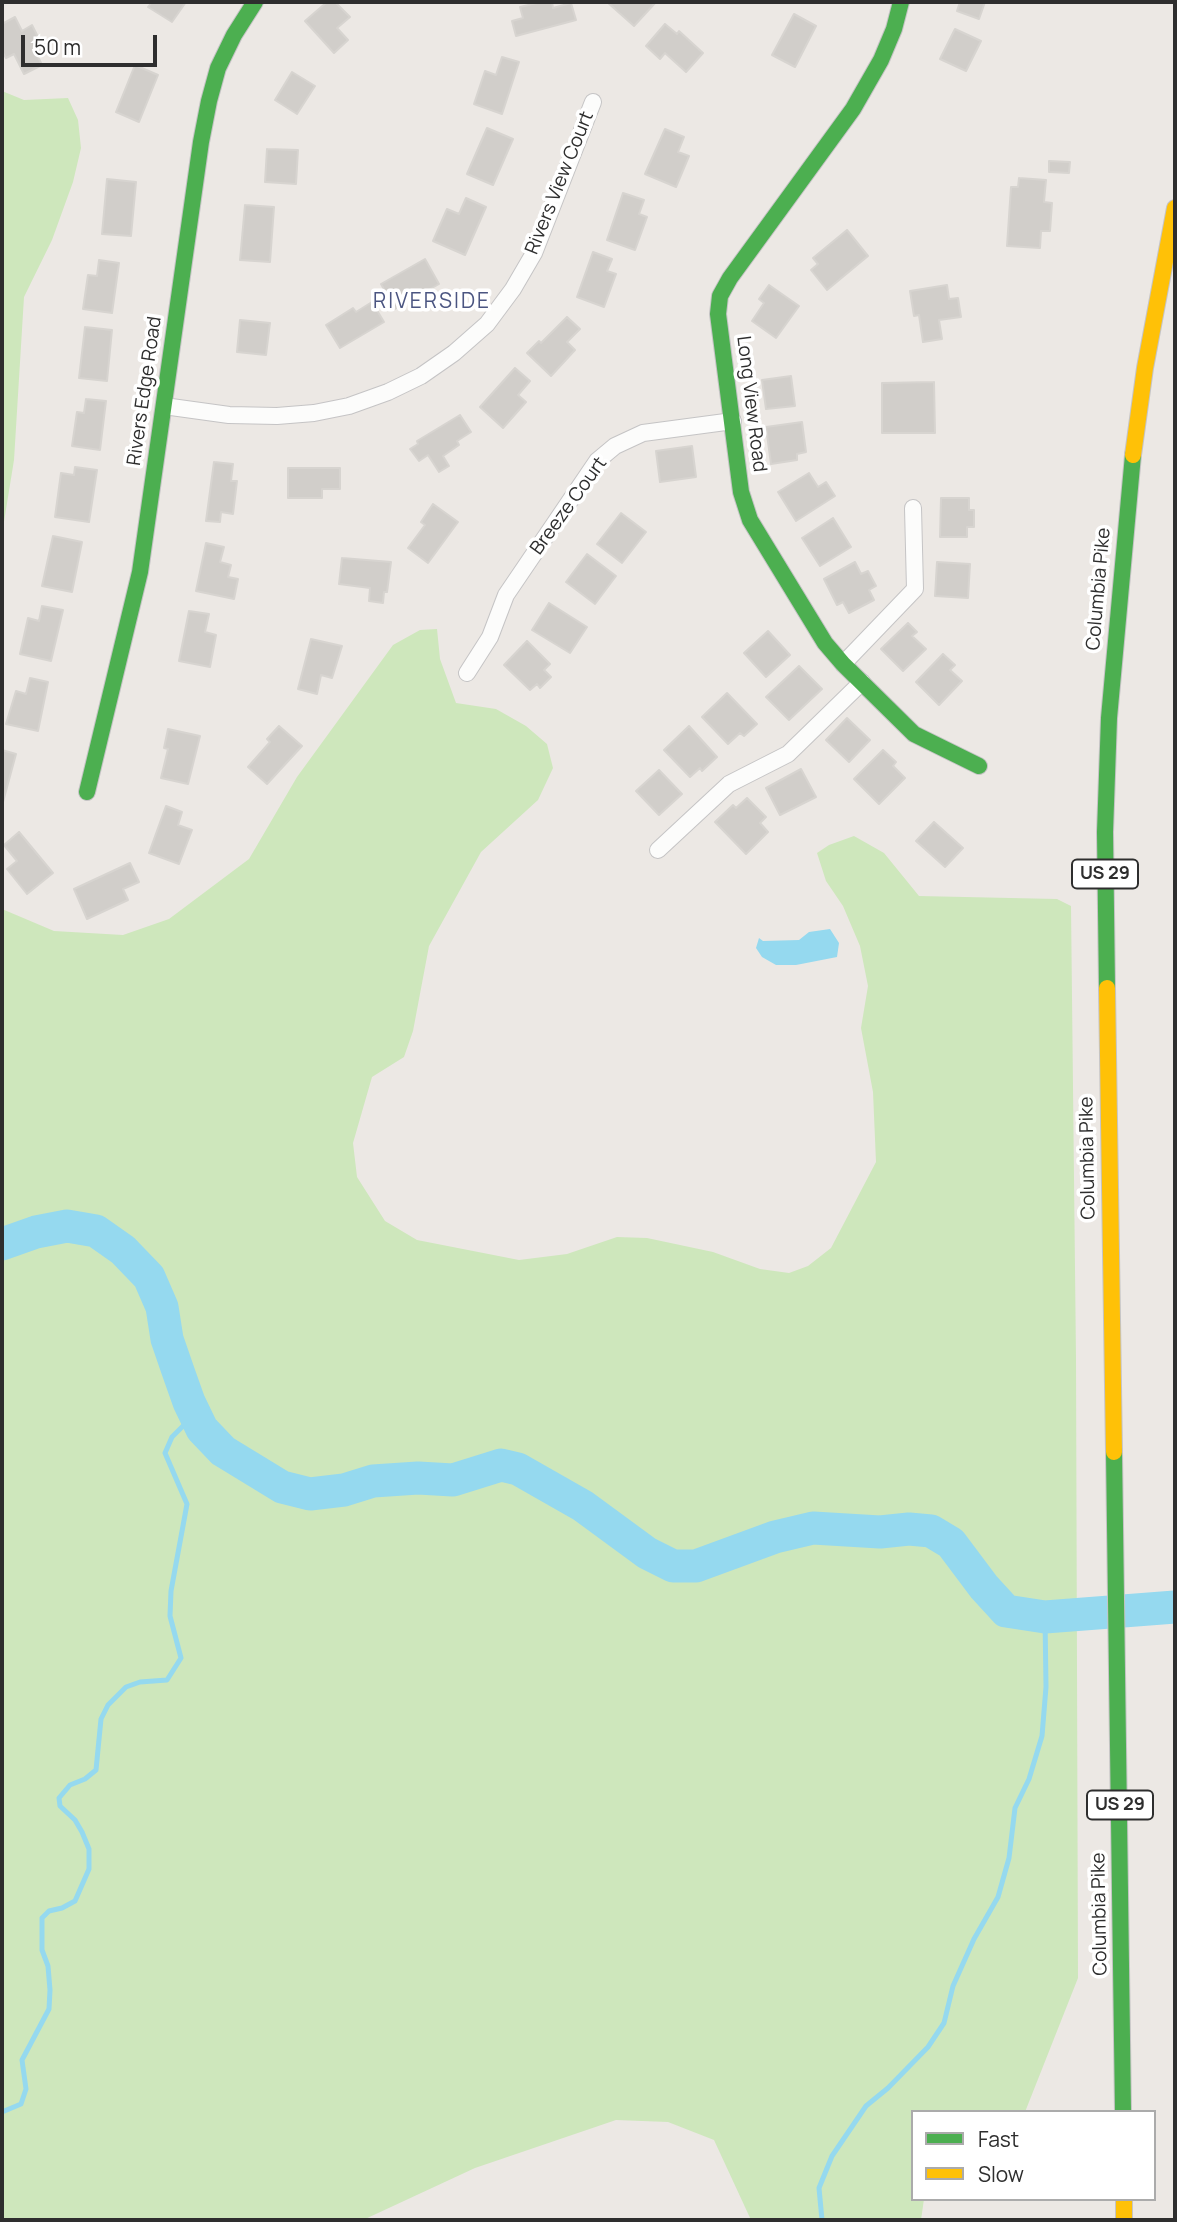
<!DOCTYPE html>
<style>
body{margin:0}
#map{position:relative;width:1177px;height:2222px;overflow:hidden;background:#ece8e4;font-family:Manrope,sans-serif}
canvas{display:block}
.frame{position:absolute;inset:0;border:4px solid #2e2e2e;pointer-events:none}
.legend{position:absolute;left:911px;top:2110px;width:245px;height:91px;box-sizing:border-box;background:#fff;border:2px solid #ababab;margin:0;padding:9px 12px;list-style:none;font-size:21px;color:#2e2e2e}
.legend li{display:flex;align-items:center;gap:14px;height:35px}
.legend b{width:35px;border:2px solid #ababab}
.scale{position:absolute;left:21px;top:35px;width:136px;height:32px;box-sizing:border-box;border:4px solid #2e2e2e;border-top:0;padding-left:9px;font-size:21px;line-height:24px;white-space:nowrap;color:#2e2e2e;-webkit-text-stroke:5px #fff;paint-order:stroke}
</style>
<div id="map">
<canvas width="1177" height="2222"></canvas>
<div class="frame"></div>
<ul class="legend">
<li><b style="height:9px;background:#4caf50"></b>Fast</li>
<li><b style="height:9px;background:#ffc107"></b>Slow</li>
</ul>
<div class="scale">50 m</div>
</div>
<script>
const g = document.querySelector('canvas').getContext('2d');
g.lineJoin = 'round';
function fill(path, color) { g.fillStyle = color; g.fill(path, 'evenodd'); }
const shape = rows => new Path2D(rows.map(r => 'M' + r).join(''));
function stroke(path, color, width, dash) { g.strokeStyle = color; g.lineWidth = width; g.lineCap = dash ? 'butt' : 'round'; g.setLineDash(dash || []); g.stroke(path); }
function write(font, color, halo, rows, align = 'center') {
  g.font = font + ' Manrope,sans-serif'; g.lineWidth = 7; g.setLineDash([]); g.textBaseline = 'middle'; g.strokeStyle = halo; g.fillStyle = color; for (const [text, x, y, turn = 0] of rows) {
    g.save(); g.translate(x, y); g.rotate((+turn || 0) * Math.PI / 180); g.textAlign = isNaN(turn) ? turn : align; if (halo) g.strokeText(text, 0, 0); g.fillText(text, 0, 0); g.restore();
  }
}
const green = shape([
 [2,91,24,100,68,98,78,120,81,148,73,182,52,240,24,297,14,460,2,534],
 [437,629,440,659,456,703,496,709,526,726,547,744,553,768,538,800,481,852,429,946,413,1031,404,1057,372,1077,353,1143,357,1177,385,1221,417,1240,519,1260,567,1254,617,1237,647,1238,713,1252,760,1269,789,1273,808,1266,831,1248,876,1162,873,1092,861,1028,868,986,860,946,843,906,826,881,817,853,829,845,854,836,884,853,919,896,1057,899,1071,906,1076,1359,1078,1978,1025,2112,913,2112,913,2199,924,2199,921,2220,751,2220,714,2140,668,2122,616,2120,475,2168,363,2220,2,2220,2,909,54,931,123,935,169,919,249,859,297,777,393,645,420,630]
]);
const water = shape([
 [830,929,839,943,837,957,796,965,776,965,762,957,756,948,759,938,763,941,799,940,809,932]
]);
const stream = shape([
 [2,2112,21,2104,26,2089,22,2060,49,2009,50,1990,48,1966,42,1950,42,1918,49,1911,62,1908,75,1901,89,1869,89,1849,82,1832,75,1820,60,1806,59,1798,70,1785,85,1779,96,1770,101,1719,108,1705,126,1687,140,1682,167,1680,181,1658,170,1616,171,1591,187,1504,165,1453,172,1437,195,1414],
 [822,2220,819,2188,832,2156,866,2106,888,2088,928,2047,944,2023,953,1986,974,1939,998,1897,1009,1858,1015,1808,1029,1779,1042,1736,1046,1687,1045,1617]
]);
const river = shape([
 [2,1244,36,1232,67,1226,96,1231,123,1250,149,1277,162,1307,167,1339,178,1371,189,1402,202,1429,223,1451,282,1487,310,1494,344,1490,373,1481,418,1478,453,1480,501,1465,518,1469,583,1506,647,1553,673,1566,696,1566,775,1537,813,1528,880,1532,909,1529,931,1531,951,1543,984,1587,1006,1611,1045,1617,1175,1607]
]);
const building = shape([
 [152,2,186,2,172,22,148,7,152,2],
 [327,2,335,2,350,17,337,28,348,40,334,53,305,21,327,2],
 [541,2,552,2,553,8,571,3,576,20,516,36,512,21,523,18,520,7,541,2],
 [607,2,656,2,634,26,607,2],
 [960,2,985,2,979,19,957,11,960,2],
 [794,14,816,26,795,67,772,55,794,14],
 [15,17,22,31,32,25,41,43,33,47,42,65,24,74,14,54,6,58,2,51,2,24,15,17],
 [665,24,677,34,679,31,703,53,686,72,665,53,660,59,646,46,665,24],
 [955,29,981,41,966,71,940,59,955,29],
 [502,57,519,62,502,114,474,104,485,71,496,75,502,57],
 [135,65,158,75,139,122,116,112,135,65],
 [292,72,315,86,297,114,275,100,292,72],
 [487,128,513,139,493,185,467,174,487,128],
 [665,129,684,137,678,152,689,156,676,187,645,174,665,129],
 [267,149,298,150,296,184,265,182,267,149],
 [1049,161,1070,162,1069,173,1049,172,1049,161],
 [1019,178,1046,180,1044,202,1052,203,1050,231,1041,231,1040,248,1007,246,1011,187,1018,187,1019,178],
 [107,179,136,182,131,236,102,234,107,179],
 [623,193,644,200,639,214,647,217,635,250,607,240,623,193],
 [466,198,486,207,465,255,433,241,447,209,459,214,466,198],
 [245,205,274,207,270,262,240,260,245,205],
 [847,230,868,256,827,290,811,270,818,264,813,258,847,230],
 [593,252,612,259,607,271,616,274,604,307,577,297,593,252],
 [425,259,439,284,395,309,381,284,425,259],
 [99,260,119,263,112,313,83,309,88,275,97,276,99,260],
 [769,285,799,306,776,338,752,321,764,303,759,299,769,285],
 [947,285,949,299,958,298,961,317,939,320,942,339,923,342,919,315,914,316,910,291,947,285],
 [372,302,384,322,340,348,326,325,353,308,356,312,372,302],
 [567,317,580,329,567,342,575,350,551,376,527,353,539,341,541,343,567,317],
 [240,320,270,323,266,355,237,352,240,320],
 [85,327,112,330,107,381,79,378,85,327],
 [515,368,530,381,518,395,526,402,503,428,480,407,515,368],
 [791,376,795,406,766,409,762,380,791,376],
 [934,382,935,433,882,433,882,383,934,382],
 [86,399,106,401,100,450,72,446,77,412,84,413,86,399],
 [460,415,471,432,457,441,459,445,443,456,449,466,439,472,428,455,419,461,410,449,418,444,417,441,460,415],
 [802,422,806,452,797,454,797,460,771,464,766,427,802,422],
 [692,446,696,477,660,482,656,451,692,446],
 [214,462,233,464,231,481,237,481,233,514,221,512,220,522,206,521,214,462],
 [75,467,97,470,89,522,55,517,61,473,74,475,75,467],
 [288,468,340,468,340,489,322,489,322,498,288,498,288,468],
 [809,473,818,487,826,482,835,496,796,521,778,492,809,473],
 [941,498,969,498,969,510,974,510,974,527,967,527,967,537,940,537,941,498],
 [433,504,458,522,428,563,408,548,425,525,421,522,433,504],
 [621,513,646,532,622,563,597,544,621,513],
 [833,518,851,547,820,566,802,538,833,518],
 [53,536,82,542,72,592,42,586,53,536],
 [206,543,224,547,220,562,231,565,228,577,238,579,234,599,196,591,206,543],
 [587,554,616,576,595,604,566,582,587,554],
 [342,558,391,562,387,592,384,592,383,603,369,601,370,588,339,584,342,558],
 [855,562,861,574,868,571,876,586,869,590,874,600,849,613,843,602,837,605,824,579,855,562],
 [937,562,970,564,968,598,935,596,937,562],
 [549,603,587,627,570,653,532,630,549,603],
 [42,606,63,610,51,661,20,654,28,618,39,621,42,606],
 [189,611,209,614,205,632,216,635,210,667,179,661,189,611],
 [908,623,917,632,912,636,926,649,903,671,881,649,908,623],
 [768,631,790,655,766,677,744,653,768,631],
 [311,639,342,646,332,678,321,675,317,694,298,689,311,639],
 [527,641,550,664,544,670,551,677,540,688,537,684,530,690,504,665,527,641],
 [943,654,955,665,950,670,962,681,939,705,916,682,943,654],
 [799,666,822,689,789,720,766,697,799,666],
 [30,678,48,682,38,731,6,724,16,691,26,694,30,678],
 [727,693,757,724,744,736,740,733,728,744,702,717,727,693],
 [847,718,870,740,849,762,826,740,847,718],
 [279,726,302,746,267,784,248,767,270,742,267,739,279,726],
 [689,726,717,757,702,771,700,768,690,777,664,750,689,726],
 [168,729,200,736,188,784,161,778,168,749,164,748,168,729],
 [2,750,16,754,3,802,2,801,2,750],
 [883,750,896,762,893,766,905,778,879,804,854,779,883,750],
 [801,769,816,797,780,815,766,788,801,769],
 [659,770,682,794,659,815,636,791,659,770],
 [747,798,766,817,760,823,768,832,746,854,715,822,733,805,736,808,747,798],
 [166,806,182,812,178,825,192,830,179,864,149,853,166,806],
 [934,822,963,848,945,867,916,841,934,822],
 [19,832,53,873,27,894,7,869,17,861,4,845,19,832],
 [130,863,139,882,123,889,128,900,87,919,74,889,130,863]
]);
const street = shape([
 [164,406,229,415,277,416,314,413,349,406,388,392,421,376,454,353,487,324,513,289,534,253,593,102],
 [843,664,915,589,913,508],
 [467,673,490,637,506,595,597,461,615,446,643,433,733,421],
 [658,850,729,784,788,754,862,682]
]);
const fast = shape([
 [901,2,894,29,881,60,853,109,730,278,720,296,718,314,741,492,750,520,825,643,843,664,914,734,979,766],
 [87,792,140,572,201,142,209,101,218,68,234,35,255,2],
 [1107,988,1105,832,1109,718,1133,455],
 [1114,1452,1123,2112]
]);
const slow = shape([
 [1133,455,1145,368,1175,208],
 [1107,988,1114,1452],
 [1124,2199,1124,2220]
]);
const shields = [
 [1105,874,66],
 [1120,1805,66]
];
const shieldNames = [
 ["US 29",1105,874],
 ["US 29",1120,1805]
];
const streetNames = [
 ["Rivers View Court",560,183,-68],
 ["Rivers Edge Road",145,391,-82],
 ["Long View Road",751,404,83],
 ["Breeze Court",569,506,-54],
 ["Columbia Pike",1099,589,-85],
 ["Columbia Pike",1088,1158,-91],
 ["Columbia Pike",1100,1914,-91]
];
const neighbourhoodNames = [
 ["RIVERSIDE",432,302]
];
fill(green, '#cee7bc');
fill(water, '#95d9ef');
stroke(stream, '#95d9ef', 5);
stroke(river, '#95d9ef', 33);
fill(building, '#d1ceca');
stroke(building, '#d7d4d0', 2);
stroke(street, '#c5c4c5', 18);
stroke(fast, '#c5c4c5', 18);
stroke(slow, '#c5c4c5', 18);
stroke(street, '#fcfcfb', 16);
stroke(fast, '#4caf50', 16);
stroke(slow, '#ffc107', 16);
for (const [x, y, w] of shields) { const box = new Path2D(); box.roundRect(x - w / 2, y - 14.5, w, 29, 5); g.fillStyle = '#fff'; g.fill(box); stroke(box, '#2e2e2e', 2); }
write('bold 18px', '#2e2e2e', null, shieldNames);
write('19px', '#2e2e2e', '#fff', streetNames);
g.letterSpacing = '2px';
write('21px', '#4b5581', '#fff', neighbourhoodNames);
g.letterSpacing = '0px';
</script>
